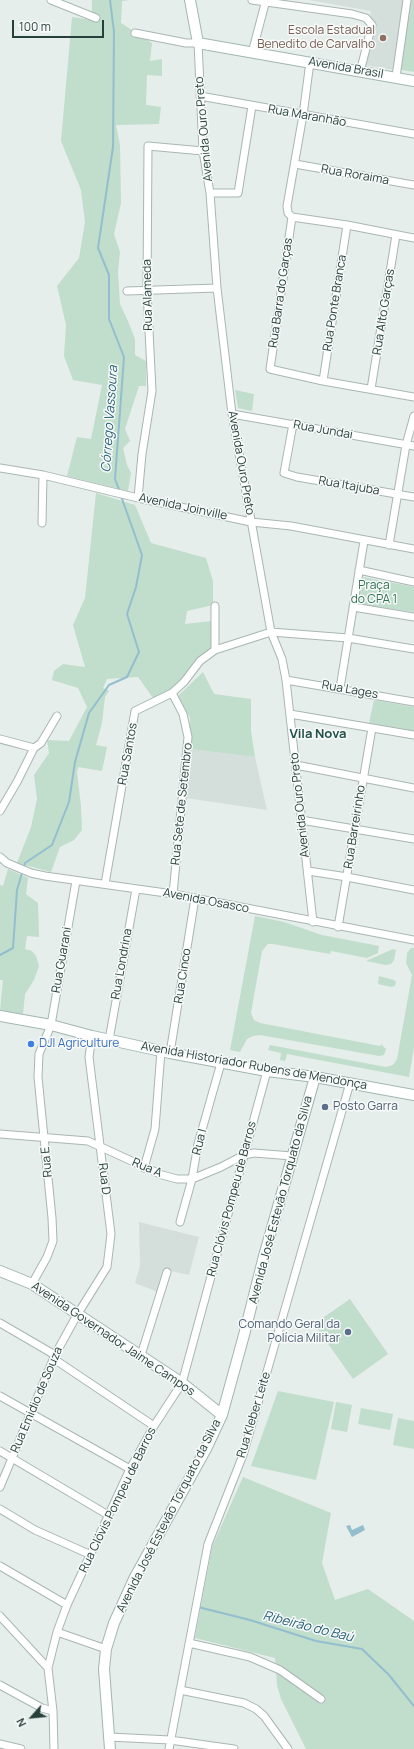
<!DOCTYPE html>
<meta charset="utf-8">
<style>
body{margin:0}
#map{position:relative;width:414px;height:1749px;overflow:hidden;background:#e6eeeb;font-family:Manrope,sans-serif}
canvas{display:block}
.north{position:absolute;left:12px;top:1697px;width:40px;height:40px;-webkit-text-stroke:3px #f7faf9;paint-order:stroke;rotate:243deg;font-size:11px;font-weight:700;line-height:16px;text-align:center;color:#263f3b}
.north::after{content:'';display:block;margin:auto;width:14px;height:18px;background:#263f3b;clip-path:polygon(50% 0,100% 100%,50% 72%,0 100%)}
.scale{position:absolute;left:12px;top:20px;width:92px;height:18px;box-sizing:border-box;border:2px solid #263f3b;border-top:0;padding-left:5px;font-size:12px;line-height:14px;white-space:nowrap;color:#263f3b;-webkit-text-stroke:3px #f7faf9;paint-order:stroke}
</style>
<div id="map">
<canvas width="414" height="1749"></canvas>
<div class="north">N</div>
<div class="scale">100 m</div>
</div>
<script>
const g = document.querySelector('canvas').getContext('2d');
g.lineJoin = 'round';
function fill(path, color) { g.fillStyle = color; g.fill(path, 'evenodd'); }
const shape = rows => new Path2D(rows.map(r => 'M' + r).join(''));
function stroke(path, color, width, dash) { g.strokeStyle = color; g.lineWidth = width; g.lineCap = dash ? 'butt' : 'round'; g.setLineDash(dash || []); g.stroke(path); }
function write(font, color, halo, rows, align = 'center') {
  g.font = font + ' Manrope,sans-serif'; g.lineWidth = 3; g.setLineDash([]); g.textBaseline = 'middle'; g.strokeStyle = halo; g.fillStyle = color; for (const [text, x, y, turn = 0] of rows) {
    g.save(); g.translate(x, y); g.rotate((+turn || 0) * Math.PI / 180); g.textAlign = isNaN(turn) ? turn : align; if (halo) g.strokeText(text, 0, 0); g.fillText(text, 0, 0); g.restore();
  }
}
const built = shape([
 [309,0,404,0,393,70,364,65,371,11],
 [190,749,255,757,267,810,186,798],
 [139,1222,199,1237,189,1275,166,1270,158,1292,135,1283,140,1266]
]);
const green = shape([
 [92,0,130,0,122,1,121,23,152,43,150,61,162,59,162,76,147,75,146,105,161,107,159,124,116,125,120,145,121,203,114,234,120,252,118,272,120,304,128,321,135,339,135,355,146,361,146,386,139,386,125,429,130,441,123,448,127,465,131,473,128,491,67,476,77,437,91,439,102,385,73,380,64,356,66,325,57,286,79,258,85,222,81,190,61,141,72,17,92,20],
 [406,0,414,0,414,72,396,69],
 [235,390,254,394,252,411,238,408],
 [96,493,135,505,151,543,206,558,213,581,213,605,187,611,185,624,212,621,212,649,198,659,181,679,170,690,153,698,138,677,107,679,103,688,109,691,105,697,102,723,96,745,107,747,102,771,78,767,77,772,81,806,82,830,74,840,60,847,51,872,17,863,31,827,37,799,34,775,49,753,47,740,69,741,87,707,78,688,52,680,54,671,63,664,85,667,73,625,85,598],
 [363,577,414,587,414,612,358,604],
 [203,672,214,694,251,699,251,731,255,757,190,749,190,718,178,696],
 [374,700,414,707,414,731,369,723],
 [8,869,28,878,26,894,38,903,39,937,27,936,25,949,32,951,36,956,39,966,34,980,25,994,23,1014,0,1010,3,980,0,980,0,885,3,886],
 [255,916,284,922,322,935,379,946,378,953,367,958,331,951,330,954,273,944,268,944,262,951,251,1013,254,1020,260,1023,380,1046,381,1044,386,1049,384,1055,379,1056,260,1035,253,1036,247,1039,240,1052,230,1050],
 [411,948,414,948,414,1047,409,1077,287,1054,285,1061,280,1060,281,1053,268,1050,270,1045,386,1067,393,1065,397,1059,412,975,406,963,407,953],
 [393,949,396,950,394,960,391,964,386,965,366,961],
 [379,976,394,980,396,982,395,986,391,987,378,984],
 [350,1299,388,1354,353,1379,314,1324],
 [278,1391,334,1402,316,1480,251,1466],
 [336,1402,352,1405,347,1432,331,1429],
 [361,1408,393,1414,390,1430,358,1424],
 [398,1418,414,1421,414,1449,393,1445],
 [243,1477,331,1513,322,1563,335,1600,368,1589,414,1621,414,1749,306,1749,281,1699,277,1685,275,1658,195,1638,212,1547]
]);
const water = shape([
 [350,1525,352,1530,363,1525,365,1530,352,1537,346,1526]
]);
const stream = shape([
 [110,0,114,32,113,147,98,248,109,275,109,319,124,357,115,479,120,492],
 [0,955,13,948,17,890,25,863,52,845,69,802,75,762,89,713,109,685,127,677,139,652,127,614,136,587,142,555,121,496],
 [198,1607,250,1620,316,1641,362,1649,389,1675,414,1706]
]);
const street = shape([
 [51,0,96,18],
 [252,0,352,14,366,18,372,25,360,72],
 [135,33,186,43,198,43,203,151,210,193,217,288,232,414,271,632,282,659,286,680,313,922],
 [252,53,266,0],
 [310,62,303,115,287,206,288,213,292,217,347,225,414,238],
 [396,77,407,0],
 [200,96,414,134],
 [295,164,414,185],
 [210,193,238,193,252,106],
 [292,217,270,369,323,381,414,397],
 [127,291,217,288],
 [323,381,347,225],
 [371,389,396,235],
 [232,414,414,446],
 [293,424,284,473,297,477,414,497],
 [0,468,43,475,138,498,251,522,291,526,414,549],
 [138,498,142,454,152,391,147,290,148,146,203,151],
 [42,523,43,475],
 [389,545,406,445,414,416],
 [359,570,414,582],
 [353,607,414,617],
 [215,650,215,606],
 [286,680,414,702],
 [340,688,364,541],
 [172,693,183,714,188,737,173,894],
 [290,714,414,735],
 [0,739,34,748],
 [296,765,414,788],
 [0,811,17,782,34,748,41,743,57,716],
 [301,820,414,839],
 [0,857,7,863,31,873,45,876,173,894,414,940],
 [308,871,347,877,414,890],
 [105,884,135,711,172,693,184,682,200,661,215,650,271,632,348,638,414,649],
 [338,927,372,728],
 [109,1040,136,889],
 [170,1053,195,898],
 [0,1134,88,1141,162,1175,177,1179,192,1179,221,1167,244,1155,254,1153,292,1156],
 [144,1168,155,1129,161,1051],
 [180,1222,192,1179,198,1144,221,1063],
 [32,1284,47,1257,53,1241,52,1218,38,1077,39,1054,51,1025,76,881],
 [0,1323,55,1355],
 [141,1355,167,1272],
 [54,1359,154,1426],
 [0,1396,130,1469],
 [0,1451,108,1515],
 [0,1487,55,1355,77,1315,107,1267,111,1234,89,1057,92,1036],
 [0,1509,35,1530,91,1555],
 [0,1566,67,1605],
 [0,1616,48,1668],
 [57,1632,106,1649],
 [189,1643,250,1657,280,1670,321,1699],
 [0,1685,42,1708,53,1711],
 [180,1690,244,1703,256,1709,264,1716,288,1749],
 [109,1737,170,1740,234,1749],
 [0,1744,21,1749],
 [54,1749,53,1711,48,1668,57,1632,67,1605,130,1469,154,1426,182,1383,267,1071],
 [169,1749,208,1544,243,1455,350,1083]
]);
const secondary = shape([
 [190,0,198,43,414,81],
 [0,1016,51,1025,92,1036,170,1053,267,1071,315,1077,414,1095],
 [0,1271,32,1284,182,1383,222,1415],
 [110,1749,104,1669,106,1649,114,1623,134,1579,207,1447,222,1415,244,1335,264,1256,315,1077]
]);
const markers = [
 [383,38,4,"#8d6e63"],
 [31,1044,4,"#3f7fe0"],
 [325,1107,4,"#5c6f8a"],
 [348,1332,4,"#5c6f8a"]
];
const educationNames = [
 ["Escola Estadual",375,31],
 ["Benedito de Carvalho",375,45]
];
const streetNames = [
 ["Avenida Brasil",346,68,10],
 ["Rua Maranhão",307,116,10],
 ["Avenida Ouro Preto",204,129,-95],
 ["Rua Roraima",355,175,10],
 ["Rua Barra do Garças",281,293,-82],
 ["Rua Alameda",148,295,-91],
 ["Rua Ponte Branca",335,303,-81],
 ["Rua Alto Garças",384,312,-81],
 ["Rua Jundai",323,430,10],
 ["Avenida Ouro Preto",241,463,80],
 ["Rua Itajuba",349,486,10],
 ["Avenida Joinville",183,507,12],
 ["Rua Lages",350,690,10],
 ["Rua Santos",128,754,-80],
 ["Rua Sete de Setembro",182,804,-84],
 ["Avenida Ouro Preto",300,805,-96],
 ["Rua Barreirinho",355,827,-81],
 ["Avenida Osasco",206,901,11],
 ["Rua Guarani",62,960,-80],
 ["Rua Londrina",122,964,-80],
 ["Rua Cinco",183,976,-81],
 ["Avenida Historiador Rubens de Mendonça",254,1066,10],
 ["Rua I",200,1142,-76],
 ["Rua E",47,1162,-95],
 ["Rua A",147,1168,23],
 ["Rua D",104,1179,83],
 ["Rua Clóvis Pompeu de Barros",232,1199,-75],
 ["Avenida José Estevão Torquato da Silva",281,1200,-75],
 ["Avenida Governador Jaime Campos",113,1339,34],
 ["Rua Emidio de Souza",37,1400,-67],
 ["Rua Kleber Leite",254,1415,-73],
 ["Rua Clóvis Pompeu de Barros",118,1500,-64],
 ["Avenida José Estevão Torquato da Silva",169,1516,-63]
];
const parkNames = [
 ["Praça",374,586],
 ["do CPA 1",374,600]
];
const shopNames = [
 ["DJI Agriculture",39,1044]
];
const serviceNames = [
 ["Posto Garra",333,1107],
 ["Comando Geral da",340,1325,"right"],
 ["Polícia Militar",340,1339,"right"]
];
const waterNames = [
 ["Córrego Vassoura",110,419,-86],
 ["Ribeirão do Baú",308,1627,14]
];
const neighbourhoodNames = [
 ["Vila Nova",318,734]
];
fill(built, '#d4deda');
fill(green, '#c1ddcc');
fill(water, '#93bece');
stroke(stream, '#93bece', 2);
stroke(street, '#a9b6b3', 9);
stroke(secondary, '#a2b6b1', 12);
stroke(street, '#fff', 7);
stroke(secondary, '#fff', 10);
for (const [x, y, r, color] of markers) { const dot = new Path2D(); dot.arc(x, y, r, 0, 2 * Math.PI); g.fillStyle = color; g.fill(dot); stroke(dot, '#f7faf9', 1.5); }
write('12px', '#785e54', '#f7faf9', educationNames, 'right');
write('12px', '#263f3b', '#f7faf9', streetNames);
write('12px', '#337353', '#f7faf9', parkNames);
write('12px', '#366cbe', '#f7faf9', shopNames, 'left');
write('12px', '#4e5e75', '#f7faf9', serviceNames, 'left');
write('italic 13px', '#246077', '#f7faf9', waterNames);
write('bold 13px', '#23504a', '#f7faf9', neighbourhoodNames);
</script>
